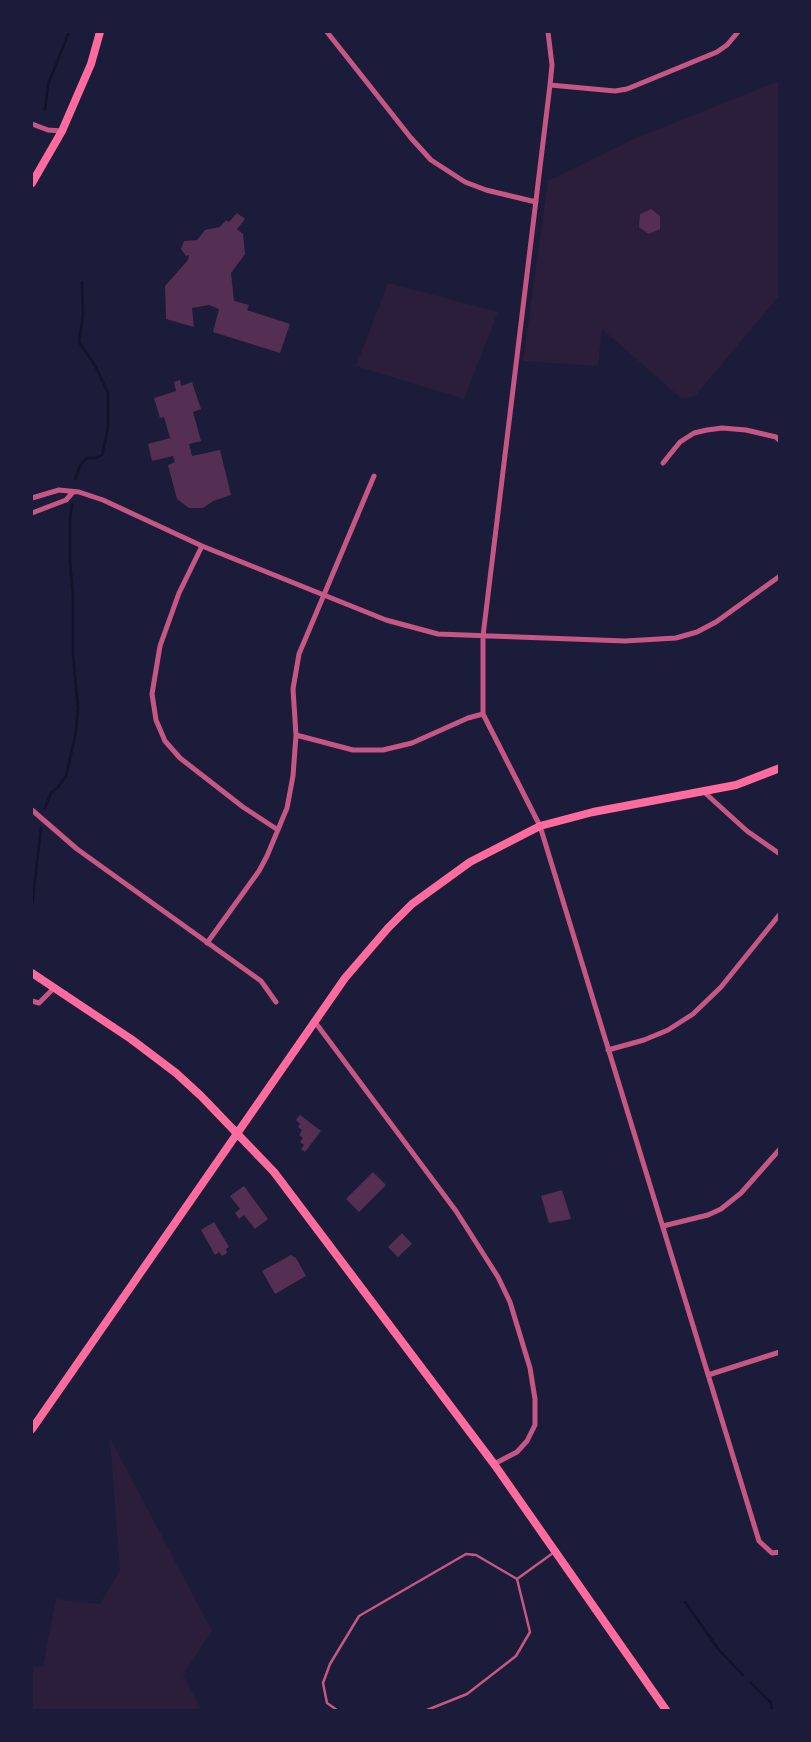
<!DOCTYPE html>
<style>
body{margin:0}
#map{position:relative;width:811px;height:1742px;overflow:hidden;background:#1b1b3a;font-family:"Times New Roman",serif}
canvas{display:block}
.frame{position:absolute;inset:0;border:33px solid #1b1b3a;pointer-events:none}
</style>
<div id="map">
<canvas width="811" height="1742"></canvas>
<div class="frame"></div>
</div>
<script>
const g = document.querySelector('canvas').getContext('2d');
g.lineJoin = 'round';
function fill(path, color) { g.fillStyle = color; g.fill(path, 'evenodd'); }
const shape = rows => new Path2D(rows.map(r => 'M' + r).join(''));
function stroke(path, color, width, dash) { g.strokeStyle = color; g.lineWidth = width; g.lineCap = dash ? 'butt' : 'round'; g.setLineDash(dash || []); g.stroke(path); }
const green = shape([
 [779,81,779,296,695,396,682,399,602,329,598,366,523,361,548,181,636,138],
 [388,283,498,312,464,399,356,366],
 [110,1438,212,1631,183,1675,202,1710,32,1710,32,1666,43,1667,56,1599,100,1604,120,1571]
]);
const stream = shape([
 [45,110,48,85,69,32],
 [75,479,81,464,87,458,96,458,102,455,108,428,108,393,96,367,79,342,83,315,82,282],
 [45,808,51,793,58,787,66,776,76,732,78,707,73,655,73,597,70,562,70,520,72,504],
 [32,905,41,828],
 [685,1602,719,1650,743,1675],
 [751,1683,771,1703,772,1710]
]);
const building = shape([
 [651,209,660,216,660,229,649,234,639,227,640,214],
 [237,213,245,219,237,229,243,234,245,254,231,273,234,301,249,305,247,310,290,324,280,353,213,332,219,309,209,305,192,308,194,327,166,319,165,286,188,260,189,255,186,256,181,249,184,241,197,240,205,230,220,227,226,220,229,222],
 [180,380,181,386,192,382,201,409,193,412,201,441,189,444,192,456,220,450,231,495,213,501,203,508,189,508,177,499,168,465,175,462,173,456,152,461,148,444,170,438,164,417,160,418,154,398,176,391,174,382],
 [300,1115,321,1131,305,1152,301,1149,304,1145,300,1142,303,1138,299,1135,302,1130,298,1127,300,1124,296,1120],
 [373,1172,386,1185,359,1212,346,1199],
 [244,1186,268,1219,255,1229,244,1215,239,1219,235,1213,240,1209,230,1196],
 [562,1190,571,1219,549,1223,541,1196],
 [214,1222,229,1247,226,1249,227,1253,222,1256,219,1252,215,1255,201,1230],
 [402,1233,412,1244,398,1257,388,1247],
 [291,1255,296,1258,306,1276,275,1294,262,1271]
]);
const service = shape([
 [517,1579,553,1553],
 [337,1710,327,1703,323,1683,330,1664,359,1616,466,1554,476,1555,517,1579,530,1632,516,1656,467,1694,427,1710]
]);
const minor = shape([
 [327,32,411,138,431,160,465,182,486,190,536,202],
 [548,32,552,65,550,85,483,636,483,714,540,826,759,1541,772,1553,780,1552],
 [550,85,615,91,627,89,717,52,727,45,738,32],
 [32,124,48,130,62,131],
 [663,463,680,442,694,433,707,430,722,428,746,430,776,437,780,441],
 [32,498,59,490,79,492,103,500,202,546,386,620,438,634,625,641,676,638,697,632,716,622,780,576],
 [32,513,66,500,73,492],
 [202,546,179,593,160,646,152,694,156,720,165,741,180,758,243,807,278,830],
 [296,735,353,750,383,750,412,743,468,718,483,714],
 [704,792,747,831,780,854],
 [32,810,77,849,261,981,276,1002],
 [207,943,259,871,267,856,287,808,293,776,296,735,293,689,299,654,374,476],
 [32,1001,39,1003,54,988],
 [315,1022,456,1211,498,1277,510,1302,530,1368,535,1399,535,1425,527,1441,517,1452,494,1464],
 [608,1050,644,1040,668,1030,693,1014,721,987,780,914],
 [663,1226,708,1215,721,1209,741,1193,780,1149],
 [708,1375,780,1352]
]);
const secondary = shape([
 [32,183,62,131,91,64,100,32],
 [32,973,131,1039,176,1073,201,1096,274,1172,494,1464,666,1710],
 [32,1429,345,978,388,928,412,904,470,862,540,826,593,812,736,785,780,768]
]);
fill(green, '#2a1e3b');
stroke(stream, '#12122b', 2.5);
fill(building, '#542f53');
stroke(service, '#c65784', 2.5);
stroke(minor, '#c65784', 5);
stroke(secondary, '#ff6b9d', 8);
</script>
